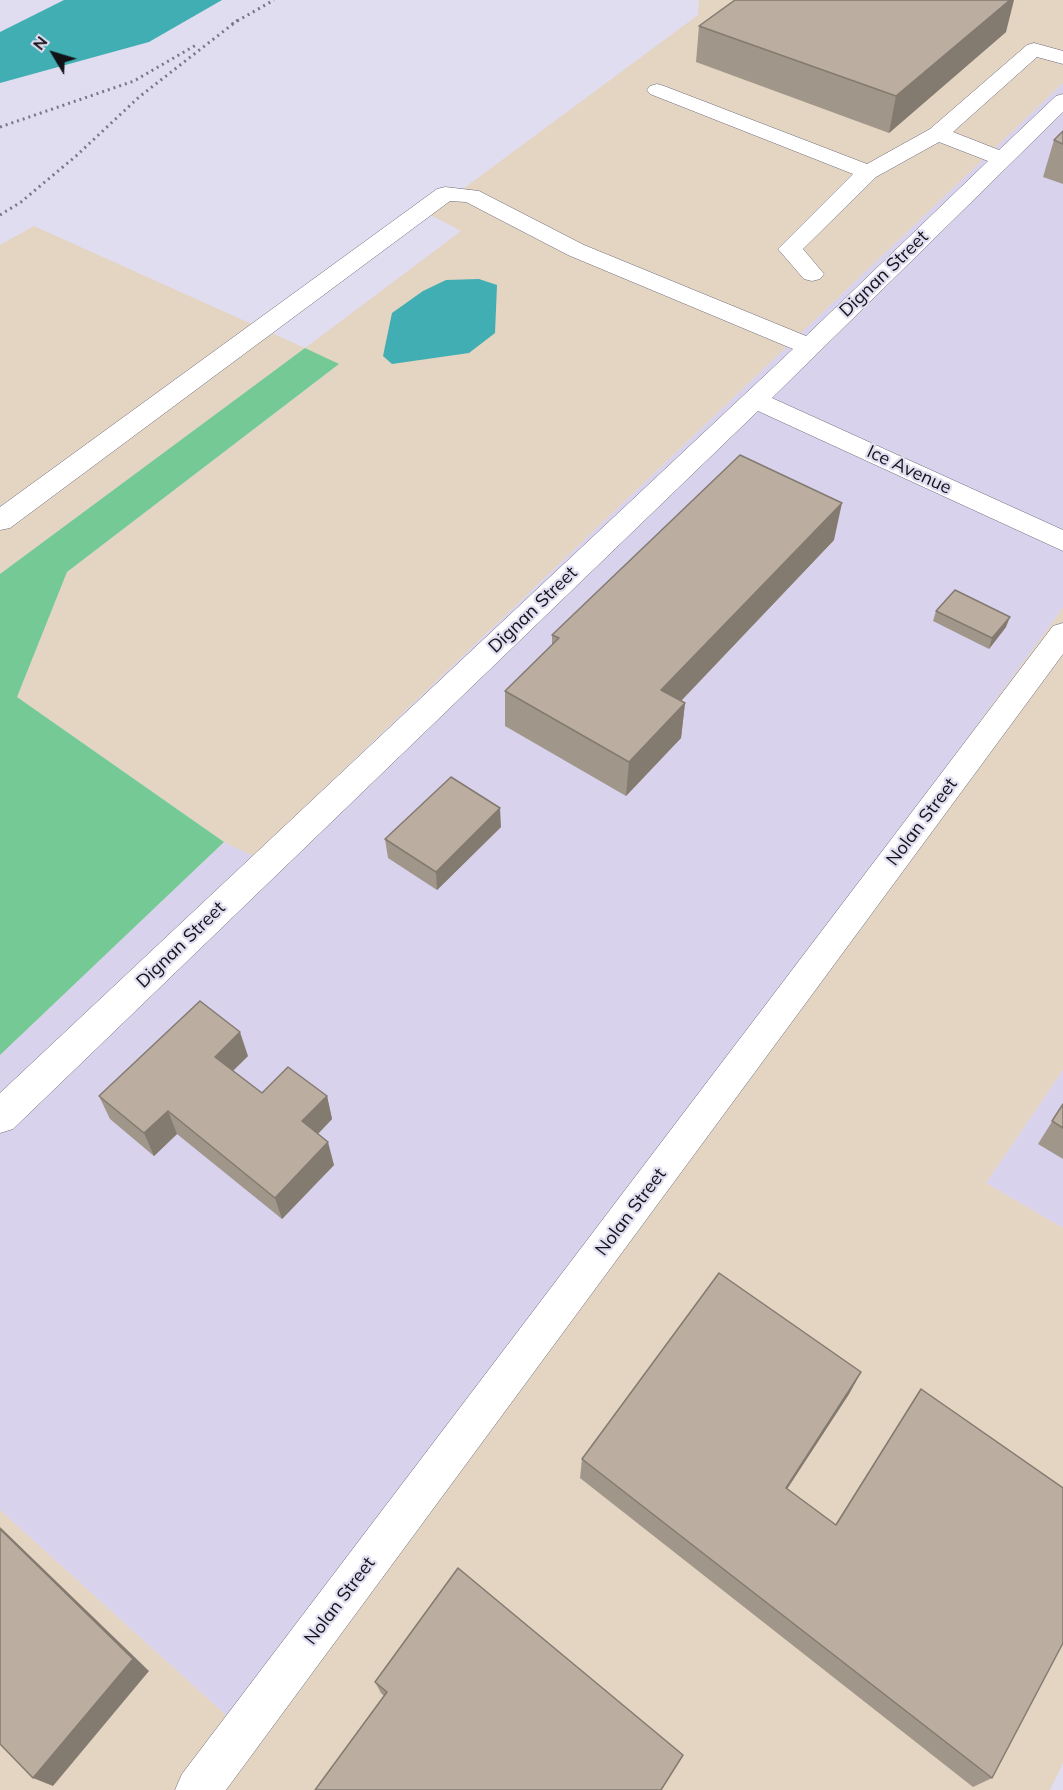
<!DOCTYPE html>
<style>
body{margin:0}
#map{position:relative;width:1063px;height:1790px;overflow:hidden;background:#e1ddf0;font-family:Mulish,sans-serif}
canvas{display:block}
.north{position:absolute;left:24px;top:24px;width:60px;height:60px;-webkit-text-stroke:4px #e1ddf0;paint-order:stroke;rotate:308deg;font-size:16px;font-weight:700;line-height:24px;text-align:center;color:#121117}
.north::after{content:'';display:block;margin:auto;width:21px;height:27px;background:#121117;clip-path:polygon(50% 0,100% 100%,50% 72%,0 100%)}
</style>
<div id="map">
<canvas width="1063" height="1790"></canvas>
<div class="north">N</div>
</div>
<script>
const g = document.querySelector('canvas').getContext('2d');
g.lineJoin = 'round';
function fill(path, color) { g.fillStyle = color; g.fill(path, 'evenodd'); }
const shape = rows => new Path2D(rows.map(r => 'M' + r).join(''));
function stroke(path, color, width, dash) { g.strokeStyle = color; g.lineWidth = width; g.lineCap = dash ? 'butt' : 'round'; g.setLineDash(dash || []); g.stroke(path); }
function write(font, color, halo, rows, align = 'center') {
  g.font = font + ' Mulish,sans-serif'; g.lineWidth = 4.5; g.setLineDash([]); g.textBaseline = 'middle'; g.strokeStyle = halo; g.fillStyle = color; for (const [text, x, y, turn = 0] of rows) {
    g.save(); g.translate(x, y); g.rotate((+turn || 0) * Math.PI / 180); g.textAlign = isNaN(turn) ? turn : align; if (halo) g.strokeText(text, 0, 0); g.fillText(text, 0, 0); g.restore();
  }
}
const built = shape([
 [1063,83,1063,608,744,1042,228,1717,0,1510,0,1055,224,842,254,856],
 [1063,1070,1063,1228,986,1183]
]);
const industrial = shape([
 [699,0,1063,0,1063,83,253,856,224,842,17,697,67,572,338,365,305,348,0,574,0,245,34,226,305,348,461,231,429,214,698,15],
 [1063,608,1063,1070,986,1183,1063,1228,1063,1763,1050,1790,0,1790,0,1510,228,1717,744,1042]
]);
const green = shape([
 [305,348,339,364,67,572,17,697,224,842,0,1055,0,574]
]);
const water = shape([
 [64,0,222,0,149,42,0,83,0,32],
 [479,279,497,285,495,333,469,353,392,364,383,356,392,313,423,291,446,280]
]);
const minor = shape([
 [1034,43,1063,51,1063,64,1037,57,953,132,999,150,1056,96,1063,94,1063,112,772,398,1063,530,1063,551,758,411,13,1129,0,1133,0,1093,793,349,568,255,466,202,450,201,10,528,0,530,0,507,437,189,445,187,479,191,584,245,806,336,988,161,939,142,876,177,803,249,824,274,820,279,812,281,804,279,778,249,853,174,650,94,647,90,650,86,657,84,664,86,867,164,930,129,1027,45,1034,43],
 [1063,623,1063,654,226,1790,175,1790,182,1774,1053,626,1063,623]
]);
const rail = shape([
 [232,24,274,0],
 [0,127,134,81,196,45],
 [0,215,21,202,76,156,139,97,238,20]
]);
const wall = shape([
 [699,26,1006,32,889,133,696,62],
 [1063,131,1063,184,1043,177,1054,140],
 [834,540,681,701,685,703,681,738,626,796,505,726,505,691,552,646,552,635],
 [936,611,1006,627,989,649,933,621],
 [501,827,437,890,388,858,385,839],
 [248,1056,233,1071,262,1093,327,1096,332,1119,318,1134,334,1165,282,1219,177,1134,154,1156,110,1119,99,1096],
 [1063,1104,1063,1159,1038,1144],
 [861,1372,849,1394,787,1489,835,1525,921,1389,992,1778,973,1787,580,1478,582,1459],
 [375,1682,683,1755,384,1696,381,1693]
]);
const shadedWall = shape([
 [1010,0,1014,0,1006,32,889,133,896,96],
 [842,503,834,540,658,725,661,690],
 [1010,617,1006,627,989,649,992,638],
 [685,703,681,738,626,796,629,762],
 [500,808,501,827,437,890,436,872],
 [240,1032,248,1056,223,1080,215,1057],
 [327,1096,332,1119,308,1144,302,1121],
 [168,1111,177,1134,154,1156,144,1133],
 [328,1142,334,1165,282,1219,275,1198],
 [861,1372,849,1394,776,1506,786,1488],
 [0,1527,149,1671,53,1786,33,1778]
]);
const building = shape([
 [735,0,1010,0,896,96,699,26,735,0],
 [1063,131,1063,144,1054,140,1063,131],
 [740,455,842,503,661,690,685,703,629,762,505,691,559,638,552,635,740,455],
 [955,590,1010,617,992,638,936,611,955,590],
 [451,777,500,808,436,872,385,839,451,777],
 [200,1001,240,1032,215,1057,262,1093,288,1067,327,1096,302,1121,328,1142,275,1198,168,1111,144,1133,99,1096,200,1001],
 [1063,1104,1063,1128,1052,1121,1063,1104],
 [719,1273,861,1372,786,1488,836,1525,921,1389,1063,1488,1063,1643,992,1778,582,1459,719,1273],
 [0,1529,133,1659,33,1778,0,1744,0,1529],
 [458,1568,683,1755,661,1790,315,1790,387,1692,375,1682,458,1568]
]);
const streetNames = [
 ["Dignan Street",884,274,-44],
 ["Ice Avenue",909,470,25],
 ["Dignan Street",533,610,-44],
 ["Nolan Street",922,822,-53],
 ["Dignan Street",181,945,-44],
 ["Nolan Street",631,1212,-53],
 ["Nolan Street",340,1601,-53]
];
fill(built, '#d8d2ec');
fill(industrial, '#e4d4c2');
fill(green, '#74c994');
fill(water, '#40aeb3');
stroke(minor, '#6d6a7a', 1);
fill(minor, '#fff');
stroke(rail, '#7b7885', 3, [2, 4]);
fill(wall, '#a1968a');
fill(shadedWall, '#837a70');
fill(building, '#bbaea0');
stroke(building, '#837a70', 1.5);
write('18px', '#121117', '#e1ddf0', streetNames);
</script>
